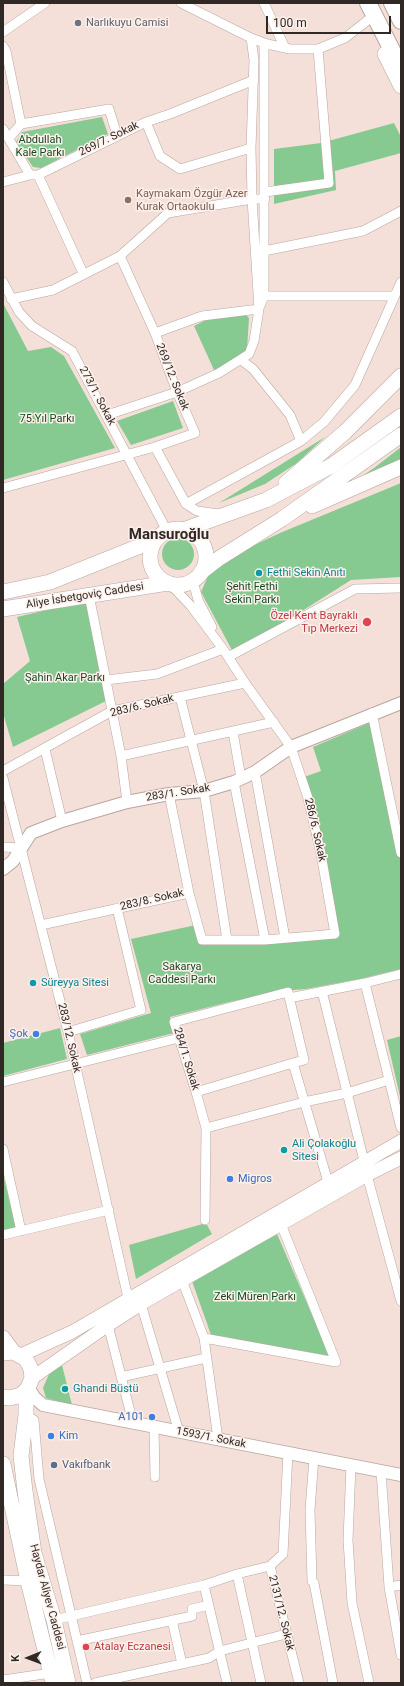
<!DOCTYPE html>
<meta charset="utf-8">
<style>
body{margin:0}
#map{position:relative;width:404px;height:1686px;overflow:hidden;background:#f5e0d9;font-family:Roboto,sans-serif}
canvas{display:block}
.frame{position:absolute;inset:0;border:4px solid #2f2825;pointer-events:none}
.north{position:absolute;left:8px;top:1638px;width:40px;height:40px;-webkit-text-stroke:3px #fcf0eb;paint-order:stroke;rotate:269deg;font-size:11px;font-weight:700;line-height:16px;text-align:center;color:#2f2825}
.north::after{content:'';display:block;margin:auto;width:14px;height:18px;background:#2f2825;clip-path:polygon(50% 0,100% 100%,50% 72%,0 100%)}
.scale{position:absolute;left:266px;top:16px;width:125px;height:18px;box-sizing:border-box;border:2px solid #2f2825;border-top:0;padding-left:5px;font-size:12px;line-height:14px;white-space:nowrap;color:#2f2825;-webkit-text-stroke:3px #fcf0eb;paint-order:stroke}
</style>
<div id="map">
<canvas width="404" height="1686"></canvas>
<div class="frame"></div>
<div class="north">K</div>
<div class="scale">100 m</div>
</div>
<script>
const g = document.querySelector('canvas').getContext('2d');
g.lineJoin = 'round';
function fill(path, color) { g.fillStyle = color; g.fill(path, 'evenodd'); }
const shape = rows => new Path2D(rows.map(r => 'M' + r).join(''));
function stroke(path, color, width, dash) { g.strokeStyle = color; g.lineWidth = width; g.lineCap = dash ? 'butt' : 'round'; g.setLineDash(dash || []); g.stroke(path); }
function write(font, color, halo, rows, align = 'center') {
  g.font = font + ' Roboto,sans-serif'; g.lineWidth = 3; g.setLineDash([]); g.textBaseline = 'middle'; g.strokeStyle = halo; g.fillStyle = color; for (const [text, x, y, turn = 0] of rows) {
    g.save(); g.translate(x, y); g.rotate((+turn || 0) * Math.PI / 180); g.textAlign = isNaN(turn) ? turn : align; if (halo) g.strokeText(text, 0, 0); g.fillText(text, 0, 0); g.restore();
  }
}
const green = shape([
 [102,117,108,134,41,168,33,167,16,142,22,132],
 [394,123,401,137,401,153,335,171,336,190,274,204,274,149,321,143],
 [3,303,28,351,51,347,64,356,115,448,3,480],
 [245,314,249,318,247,350,239,357,214,370,194,326,208,319],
 [173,401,183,428,131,445,117,421],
 [325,437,297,463,265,484,219,503],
 [401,447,401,463,343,489,374,468],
 [401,483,401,577,351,580,234,654,201,592,208,576,231,556,280,533],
 '162 554a16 16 0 1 1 32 0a16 16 0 1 1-32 0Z',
 [90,600,110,699,13,747,3,713,3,684,30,661,17,617],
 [374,721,401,852,401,969,360,979,306,989,282,991,229,1002,170,1017,174,1033,87,1055,80,1034,151,1013,131,939,196,925,202,940,338,937,304,777,321,771,313,747],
 [60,1028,67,1059,3,1076,3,1043],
 [401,1036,401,1101,387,1040],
 [3,1174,16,1228,3,1231],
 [206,1223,212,1234,136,1279,129,1245],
 [277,1234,330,1356,211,1335,192,1281],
 [62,1365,72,1405,46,1398,43,1388,49,1374]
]);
const minor = shape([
 [181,3,251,38,267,44,290,49,318,49,345,38,368,20],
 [264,3,285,48],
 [3,32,45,3],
 [3,46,6,51,21,124,9,138],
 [146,122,170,114,254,80],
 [21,124,109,109,117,135],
 [3,129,30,175,38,175,83,273],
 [38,175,146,122,160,156,180,169,251,148],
 [3,182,30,175],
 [265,192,329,183,318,49],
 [264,251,363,231,401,211],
 [3,282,19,312,32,326,72,351,167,531],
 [264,296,394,296],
 [11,299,53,290,120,256,168,213,252,199,265,199],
 [260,306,264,296,264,44],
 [155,333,202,316,259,309],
 [241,360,253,369,290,415,301,441],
 [107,415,177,392,219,373,249,354,254,341,259,309,252,199,251,148,254,60,251,38],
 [155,447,186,504,197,511,219,514],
 [3,488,155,447,195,433,177,392,155,333,120,256],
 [186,504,301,441,324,422,355,385,401,282],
 [193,581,198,600,212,627],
 [171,585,191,606,223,649,245,683,291,747,308,798,321,854,335,934,265,940,202,940,189,893],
 [89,595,121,756,127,802],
 [228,657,355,589,401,588],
 [106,680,157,674,223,649],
 [180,697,204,791,227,940],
 [372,713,401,853],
 [233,732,241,778],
 [45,749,62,821],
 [121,756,274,722],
 [3,771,112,711,245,683],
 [255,772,285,938],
 [3,778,68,1032,128,1298],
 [234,782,265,940],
 [3,847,21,848],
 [41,925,189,893,169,794],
 [365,983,401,974],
 [322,991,364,1161],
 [289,998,365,983,401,1128],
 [68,1032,141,1010,117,908],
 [3,1082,179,1038],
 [196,1092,293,1063,328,1182],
 [206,1128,304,1102,347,1093,389,1080],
 [3,1149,21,1231],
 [367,1175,401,1301],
 [205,1220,206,1128,196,1092,174,1022,288,992,304,1060,293,1063],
 [281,1224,336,1362],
 [3,1235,109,1210],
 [182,1280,204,1338,218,1439],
 [141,1304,179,1432],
 [108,1325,133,1423],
 [204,1338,336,1362],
 [121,1377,206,1358],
 [26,1415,34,1420,39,1479,87,1683],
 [154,1427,155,1477],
 [288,1452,283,1554,270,1566,299,1683],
 [314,1457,310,1510,312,1581,314,1583,333,1683],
 [351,1465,348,1540,352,1603,369,1683],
 [381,1471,389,1587,401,1655],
 [237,1574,261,1683],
 [3,1580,28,1581],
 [204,1585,227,1683],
 [389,1587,401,1585],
 [54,1620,204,1585,237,1574,270,1566],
 [172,1620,182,1664],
 [77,1641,192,1616,192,1609,209,1605],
 [3,1680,51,1673],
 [95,1683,209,1658,220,1651,286,1634]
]);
const tertiary = shape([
 [3,869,13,861,31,833,62,821,127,802,169,794,204,791,234,782,255,772,291,747,401,703],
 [28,1388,35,1398,43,1405,401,1475]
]);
const secondary = shape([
 [21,1355,72,1332,401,1141],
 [32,1378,108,1325,144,1302,367,1175,401,1158]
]);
const primary = shape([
 [385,54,401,86],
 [286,483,345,432,401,376],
 [312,506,401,467],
 '150 557a28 28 0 1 1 56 0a28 28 0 1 1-56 0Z',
 [183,530,266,500,331,466,401,416],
 [201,572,218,559,282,519,401,435],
 [3,592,50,582,155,540],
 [3,609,168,583],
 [3,1338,13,1352],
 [3,1353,13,1352,26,1359,31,1369,32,1378,28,1388,21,1395,10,1398,3,1397],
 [26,1391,26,1415,21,1456,25,1491,34,1553,54,1620,68,1683],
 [3,1464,28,1581,53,1683]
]);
const trunk = shape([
 [368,3,401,68],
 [392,3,401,21]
]);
const markers = [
 [78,23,4,"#6b7280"],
 [128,200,4,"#8d6e63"],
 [259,573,4,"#0f9aa8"],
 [367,622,5,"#e0444e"],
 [33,983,4,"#0f9aa8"],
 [36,1034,4,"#3f7fe0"],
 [284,1150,4,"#0f9aa8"],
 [230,1179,4,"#3f7fe0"],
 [65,1389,4,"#0f9aa8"],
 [152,1417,4,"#3f7fe0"],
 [51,1436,4,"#3f7fe0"],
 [54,1465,4,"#5c6f8a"],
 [86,1647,4,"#e0444e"]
];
const worshipNames = [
 ["Narlıkuyu Camisi",86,23]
];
const streetNames = [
 ["269/7. Sokak",109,139,-26],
 ["269/12. Sokak",172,377,68],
 ["273/1. Sokak",97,396,62],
 ["Aliye İsbetgoviç Caddesi",85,596,-9],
 ["283/6. Sokak",142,706,-14],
 ["283/1. Sokak",178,793,-9],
 ["286/6. Sokak",315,830,77],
 ["283/8. Sokak",152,900,-13],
 ["283/12. Sokak",69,1038,77],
 ["284/1. Sokak",186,1059,73],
 ["1593/1. Sokak",211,1438,11],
 ["Haydar Aliyev Caddesi",47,1597,75],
 ["2131/12. Sokak",281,1613,76]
];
const parkNames = [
 ["Abdullah",40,140],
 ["Kale Parkı",40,153],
 ["75.Yıl Parkı",47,419],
 ["Şehit Fethi",252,587],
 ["Sekin Parkı",252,600],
 ["Şahin Akar Parkı",65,678],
 ["Sakarya",182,967],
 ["Caddesi Parkı",182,980],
 ["Zeki Müren Parkı",255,1297]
];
const educationNames = [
 ["Kaymakam Özgür Azer",136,194],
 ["Kurak Ortaokulu",136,207]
];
const cultureNames = [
 ["Fethi Sekin Anıtı",267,573],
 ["Süreyya Sitesi",41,983],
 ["Ali Çolakoğlu",292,1144],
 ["Sitesi",292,1157],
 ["Ghandi Büstü",73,1389]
];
const healthNames = [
 ["Özel Kent Bayraklı",358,616],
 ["Tıp Merkezi",358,629],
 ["Atalay Eczanesi",94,1647,"left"]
];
const shopNames = [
 ["Şok",28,1034],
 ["Migros",238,1179,"left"],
 ["A101",144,1417],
 ["Kim",59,1436,"left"]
];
const serviceNames = [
 ["Vakıfbank",62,1465]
];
const districtNames = [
 ["Mansuroğlu",169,535]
];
fill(green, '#86ca91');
stroke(minor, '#b9a69f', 10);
stroke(tertiary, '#b9a69f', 14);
stroke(secondary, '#b9a69f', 14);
stroke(primary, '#b9a69f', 16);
stroke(trunk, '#b9a69f', 18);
stroke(minor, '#fff', 9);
stroke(tertiary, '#fff', 12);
stroke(secondary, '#fff', 13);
stroke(primary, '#fff', 15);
stroke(trunk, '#fff', 16);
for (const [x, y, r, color] of markers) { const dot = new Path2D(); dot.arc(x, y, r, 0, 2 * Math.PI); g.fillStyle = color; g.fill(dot); stroke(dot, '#fcf0eb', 1.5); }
write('11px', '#5b616d', '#fcf0eb', worshipNames, 'left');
write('11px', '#2f2825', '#fcf0eb', streetNames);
write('11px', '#144a22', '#fcf0eb', parkNames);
write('11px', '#785e54', '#fcf0eb', educationNames, 'left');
write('11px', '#0d838f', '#fcf0eb', cultureNames, 'left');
write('11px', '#be3a42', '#fcf0eb', healthNames, 'right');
write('11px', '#366cbe', '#fcf0eb', shopNames, 'right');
write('11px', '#4e5e75', '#fcf0eb', serviceNames, 'left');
write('bold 15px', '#2f2825', '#fcf0eb', districtNames);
</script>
